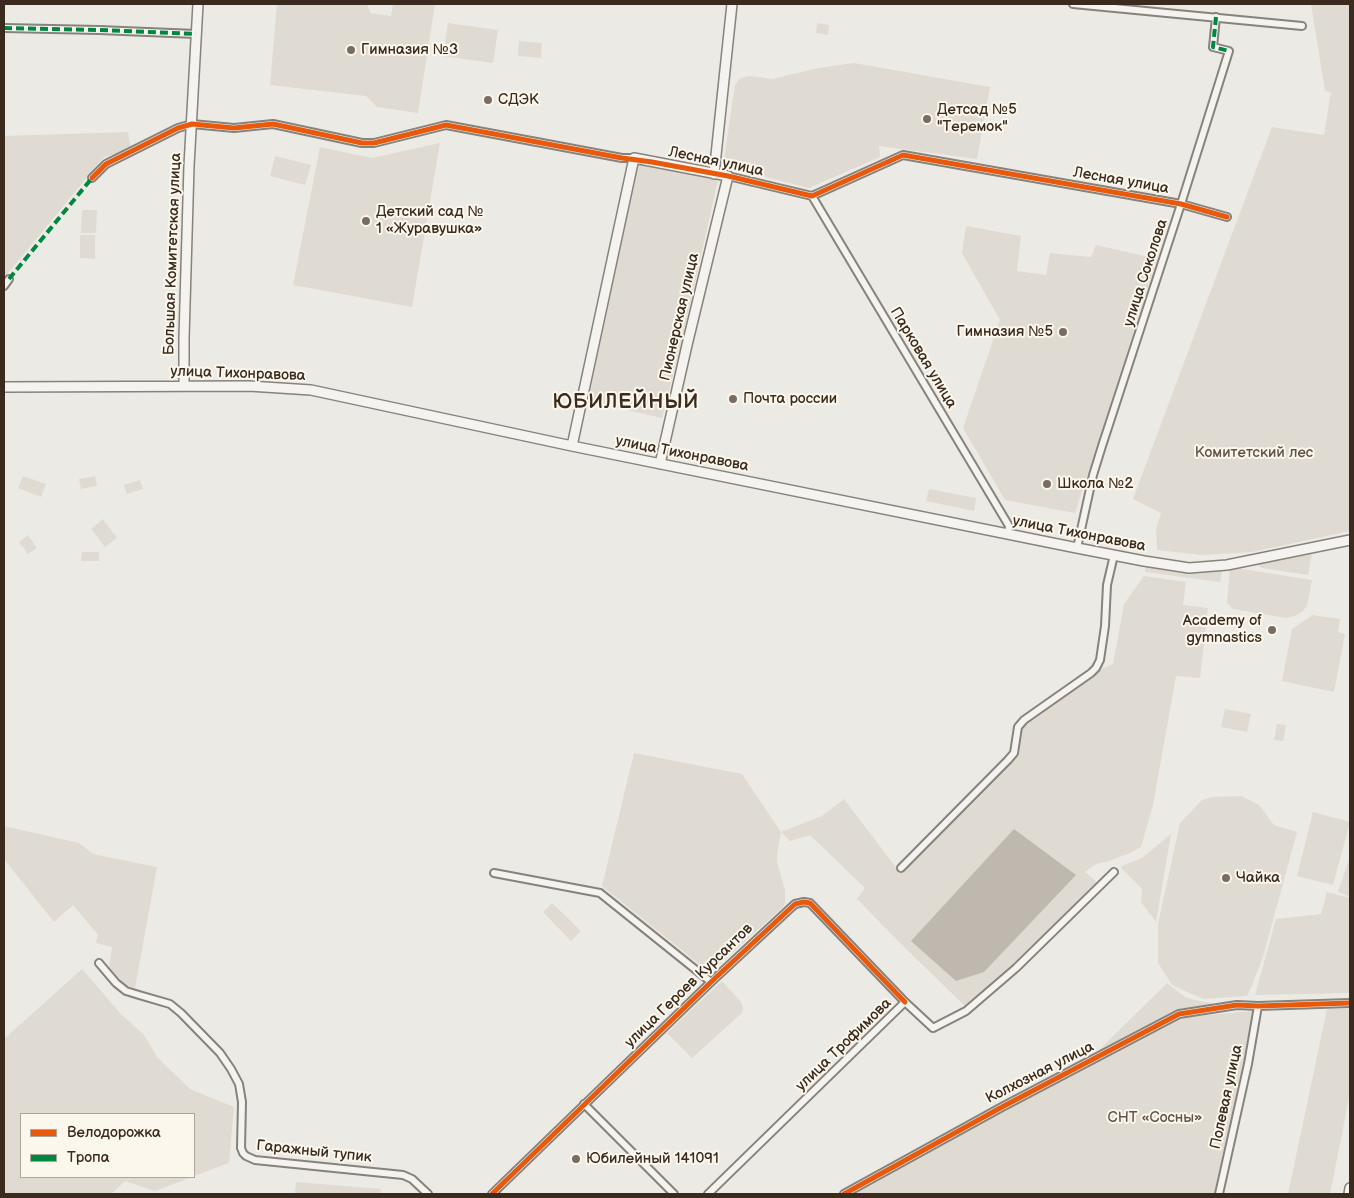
<!DOCTYPE html>
<meta charset="utf-8">
<style>
body{margin:0}
#map{position:relative;width:1354px;height:1198px;overflow:hidden;background:#eceae4;font-family:"Balsamiq Sans",sans-serif}
canvas{display:block}
.frame{position:absolute;inset:0;border:5px solid #3b2a1e;pointer-events:none}
.legend{position:absolute;left:20px;top:1113px;width:175px;height:65px;box-sizing:border-box;background:#fbf7ec;border:1px solid #aea59a;margin:0;padding:6px 9px;list-style:none;font-size:15px;color:#3b2a1e}
.legend li{display:flex;align-items:center;gap:10px;height:25px}
.legend b{width:25px;border:1px solid #aea59a}
</style>
<div id="map">
<canvas width="1354" height="1198"></canvas>
<div class="frame"></div>
<ul class="legend">
<li><b style="height:6px;background:#e8590c"></b>Велодорожка</li>
<li><b style="height:6px;background:#00873e"></b>Тропа</li>
</ul>
</div>
<script>
const g = document.querySelector('canvas').getContext('2d');
g.lineJoin = 'round';
function fill(path, color) { g.fillStyle = color; g.fill(path, 'evenodd'); }
const shape = rows => new Path2D(rows.map(r => 'M' + r).join(''));
function stroke(path, color, width, dash) { g.strokeStyle = color; g.lineWidth = width; g.lineCap = dash ? 'butt' : 'round'; g.setLineDash(dash || []); g.stroke(path); }
function write(font, color, halo, rows, align = 'center') {
  g.font = font + ' "Balsamiq Sans",sans-serif'; g.lineWidth = 4; g.setLineDash([]); g.textBaseline = 'middle'; g.strokeStyle = halo; g.fillStyle = color; for (const [text, x, y, turn = 0] of rows) {
    g.save(); g.translate(x, y); g.rotate((+turn || 0) * Math.PI / 180); g.textAlign = isNaN(turn) ? turn : align; if (halo) g.strokeText(text, 0, 0); g.fillText(text, 0, 0); g.restore();
  }
}
const built = shape([
 [277,4,367,4,371,13,391,16,393,4,435,4,418,113,377,107,366,96,270,85],
 [1311,4,1350,4,1350,531,1252,552,1202,555,1157,550,1156,529,1161,513,1133,499,1272,127,1324,135,1331,92,1325,91],
 [448,23,498,30,493,63,443,56],
 [817,23,829,25,828,35,816,33],
 [519,41,542,43,541,58,518,56],
 [854,63,990,87,977,159,879,146,880,157,809,188,723,166,735,85,739,79,749,76,773,79,818,68],
 [128,132,131,150,104,157,4,278,4,136],
 [440,143,412,307,293,285,320,147,372,158],
 [275,156,311,165,305,185,270,176],
 [638,163,718,180,681,344,662,418,588,401],
 [82,210,97,210,96,233,81,233],
 [966,226,1021,236,1017,271,1046,275,1050,253,1091,257,1096,245,1157,259,1075,513,1005,500,963,428,1000,320,962,253],
 [80,235,95,235,95,259,80,258],
 [23,476,46,484,41,497,18,488],
 [95,476,97,486,81,489,79,479],
 [140,480,143,489,127,494,124,485],
 [929,489,976,498,974,511,926,501],
 [103,519,117,538,105,547,91,529],
 [28,535,37,548,28,554,19,542],
 [82,552,99,552,99,561,81,561],
 [1312,554,1308,575,1262,568,1257,564],
 [1146,565,1190,572,1222,570,1220,582,1145,572],
 [1230,567,1312,580,1307,606,1302,612,1295,616,1286,618,1233,609,1227,603],
 [1144,576,1186,582,1183,605,1208,608,1200,678,1176,676,1153,805,1141,847,1130,853,1107,862,1099,863,1093,866,1085,872,1098,883,967,1008,899,942,857,899,865,888,810,835,790,841,781,832,777,855,777,862,785,890,785,903,783,907,710,973,602,886,634,753,742,774,781,832,822,816,844,799,898,870,902,869,1018,754,1024,725,1102,669,1113,664,1124,604],
 [1313,615,1340,619,1338,632,1345,634,1334,692,1282,681,1292,629],
 [1225,709,1251,714,1247,732,1221,727],
 [1277,724,1286,725,1283,741,1274,740],
 [1242,796,1259,805,1274,825,1297,832,1263,957,1251,988,1247,996,1203,999,1172,985,1158,963,1158,924,1180,823,1202,800,1212,797],
 [1313,812,1350,822,1333,885,1297,876],
 [4,826,79,843,93,854,157,867,135,988,123,984,109,967,112,947,96,943,98,935,73,905,54,922,4,859],
 [1171,834,1156,922,1141,902,1142,889,1120,867,1142,858],
 [1350,856,1350,897,1338,892],
 [1327,892,1350,898,1350,993,1255,995,1276,919,1321,914],
 [552,903,581,931,571,941,543,912],
 [82,969,120,1013,144,1035,158,1058,190,1089,234,1107,229,1163,194,1176,194,1114,21,1114,21,1177,192,1177,155,1191,125,1181,111,1194,4,1194,4,1039],
 [722,981,741,1002,743,1007,742,1013,692,1058,667,1033],
 [1167,983,1185,997,1195,1000,1217,1004,1176,1011,1097,1052],
 [1327,1009,1350,1009,1350,1093,1330,1194,1288,1194],
 [1255,1011,1240,1091,1217,1194,850,1194,906,1163,1002,1111,1183,1017],
 [296,1182,381,1189,381,1194,295,1194]
]);
const water = shape([
 [1014,829,1076,875,984,972,956,981,911,941]
]);
const street = shape([
 [1073,4,1302,26],
 [4,28,99,30,196,34],
 [728,176,812,196,903,155,1181,204,1227,217],
 [92,178,106,164,178,128,192,124,234,128,273,124,362,143,374,143,446,125,622,158,634,158],
 [812,196,1009,526,1008,534],
 [4,286,9,279],
 [1077,548,1093,475,1102,446,1181,204,1229,51,1213,47,1216,17],
 [901,868,1008,760,1014,753,1018,727,1024,720,1091,673,1096,668,1100,660,1105,626,1107,585,1114,555],
 [494,873,600,893,711,982],
 [99,963,116,983,126,991,139,995,170,1004,181,1013,220,1053,231,1069,239,1084,242,1102,241,1148,243,1153,246,1156,255,1160,403,1175,412,1179,428,1194],
 [584,1104,674,1194],
 [492,1194,711,982,795,904,804,902,810,903,905,1002],
 [708,1194,905,1002,933,1028,966,1011,1016,968,1114,872],
 [844,1194,1002,1107,1179,1014,1237,1005,1258,1006,1350,1003],
 [1219,1194,1248,1064,1258,1006]
]);
const secondary = shape([
 [714,174,732,4],
 [184,386,184,338,189,166,198,4],
 [4,387,249,386,311,390,572,446,1077,548,1144,561,1189,568,1227,565,1350,540],
 [572,446,634,158,728,176,687,345,660,464],
 [1349,1194,1350,1188]
]);
const quiet = shape([
 [1216,17,1213,47,1229,51],
 [4,28,99,30,196,34],
 [9,279,92,178]
]);
const cycleway = shape([
 [92,178,106,164,178,128,192,124,234,128,273,124,362,143,374,143,446,125,622,158,652,162,728,176,812,196,903,155,1181,204,1227,217],
 [492,1194,711,982,795,904,804,902,810,903,905,1002],
 [844,1194,1002,1107,1179,1014,1237,1005,1258,1006,1350,1003]
]);
const markers = [
 [351,50,5,"#796d63"],
 [488,100,5,"#796d63"],
 [927,119,5,"#796d63"],
 [366,221,5,"#796d63"],
 [1063,332,5,"#796d63"],
 [733,399,5,"#796d63"],
 [1047,484,5,"#796d63"],
 [1272,630,5,"#796d63"],
 [1226,878,5,"#796d63"],
 [576,1159,5,"#796d63"]
];
const poiNames = [
 ["Гимназия №3",361,50],
 ["СДЭК",498,100],
 ["Детсад №5",937,110],
 ["\"Теремок\"",937,127],
 ["Детский сад №",376,212],
 ["1 «Журавушка»",376,229],
 ["Гимназия №5",1053,332,"right"],
 ["Почта россии",743,399],
 ["Школа №2",1057,484],
 ["Academy of",1262,621,"right"],
 ["gymnastics",1262,638,"right"],
 ["Чайка",1236,878],
 ["Юбилейный 141091",586,1159]
];
const streetNames = [
 ["Лесная улица",716,162,12],
 ["Лесная улица",1121,181,10],
 ["Большая Комитетская улица",173,254,-88],
 ["улица Соколова",1146,273,-72],
 ["Пионерская улица",680,317,-77],
 ["Парковая улица",923,358,59],
 ["улица Тихонравова",238,374,2],
 ["улица Тихонравова",682,454,11],
 ["улица Тихонравова",1079,534,11],
 ["улица Героев Курсантов",689,986,-44],
 ["улица Трофимова",844,1045,-44],
 ["Колхозная улица",1040,1073,-27],
 ["Полевая улица",1227,1097,-78],
 ["Гаражный тупик",314,1152,6]
];
const parkNames = [
 ["Комитетский лес",1254,453],
 ["СНТ «Сосны»",1155,1118]
];
const districtNames = [
 ["ЮБИЛЕЙНЫЙ",626,403]
];
fill(built, '#dfdbd2');
fill(water, '#bfb8ae');
stroke(street, '#86827c', 10);
stroke(secondary, '#86827c', 12);
stroke(street, '#f4f3ef', 6);
stroke(secondary, '#f4f3ef', 9);
stroke(quiet, '#00873e', 4, [8, 4]);
stroke(cycleway, '#e8590c', 5);
for (const [x, y, r, color] of markers) { const dot = new Path2D(); dot.arc(x, y, r, 0, 2 * Math.PI); g.fillStyle = color; g.fill(dot); stroke(dot, '#fbf7ec', 2); }
write('15px', '#3b2a1e', '#fbf7ec', poiNames, 'left');
write('15px', '#3b2a1e', '#fbf7ec', streetNames);
write('15px', '#625347', '#fbf7ec', parkNames);
g.letterSpacing = '1px';
write('bold 20px', '#3b2a1e', '#fbf7ec', districtNames);
g.letterSpacing = '0px';
</script>
